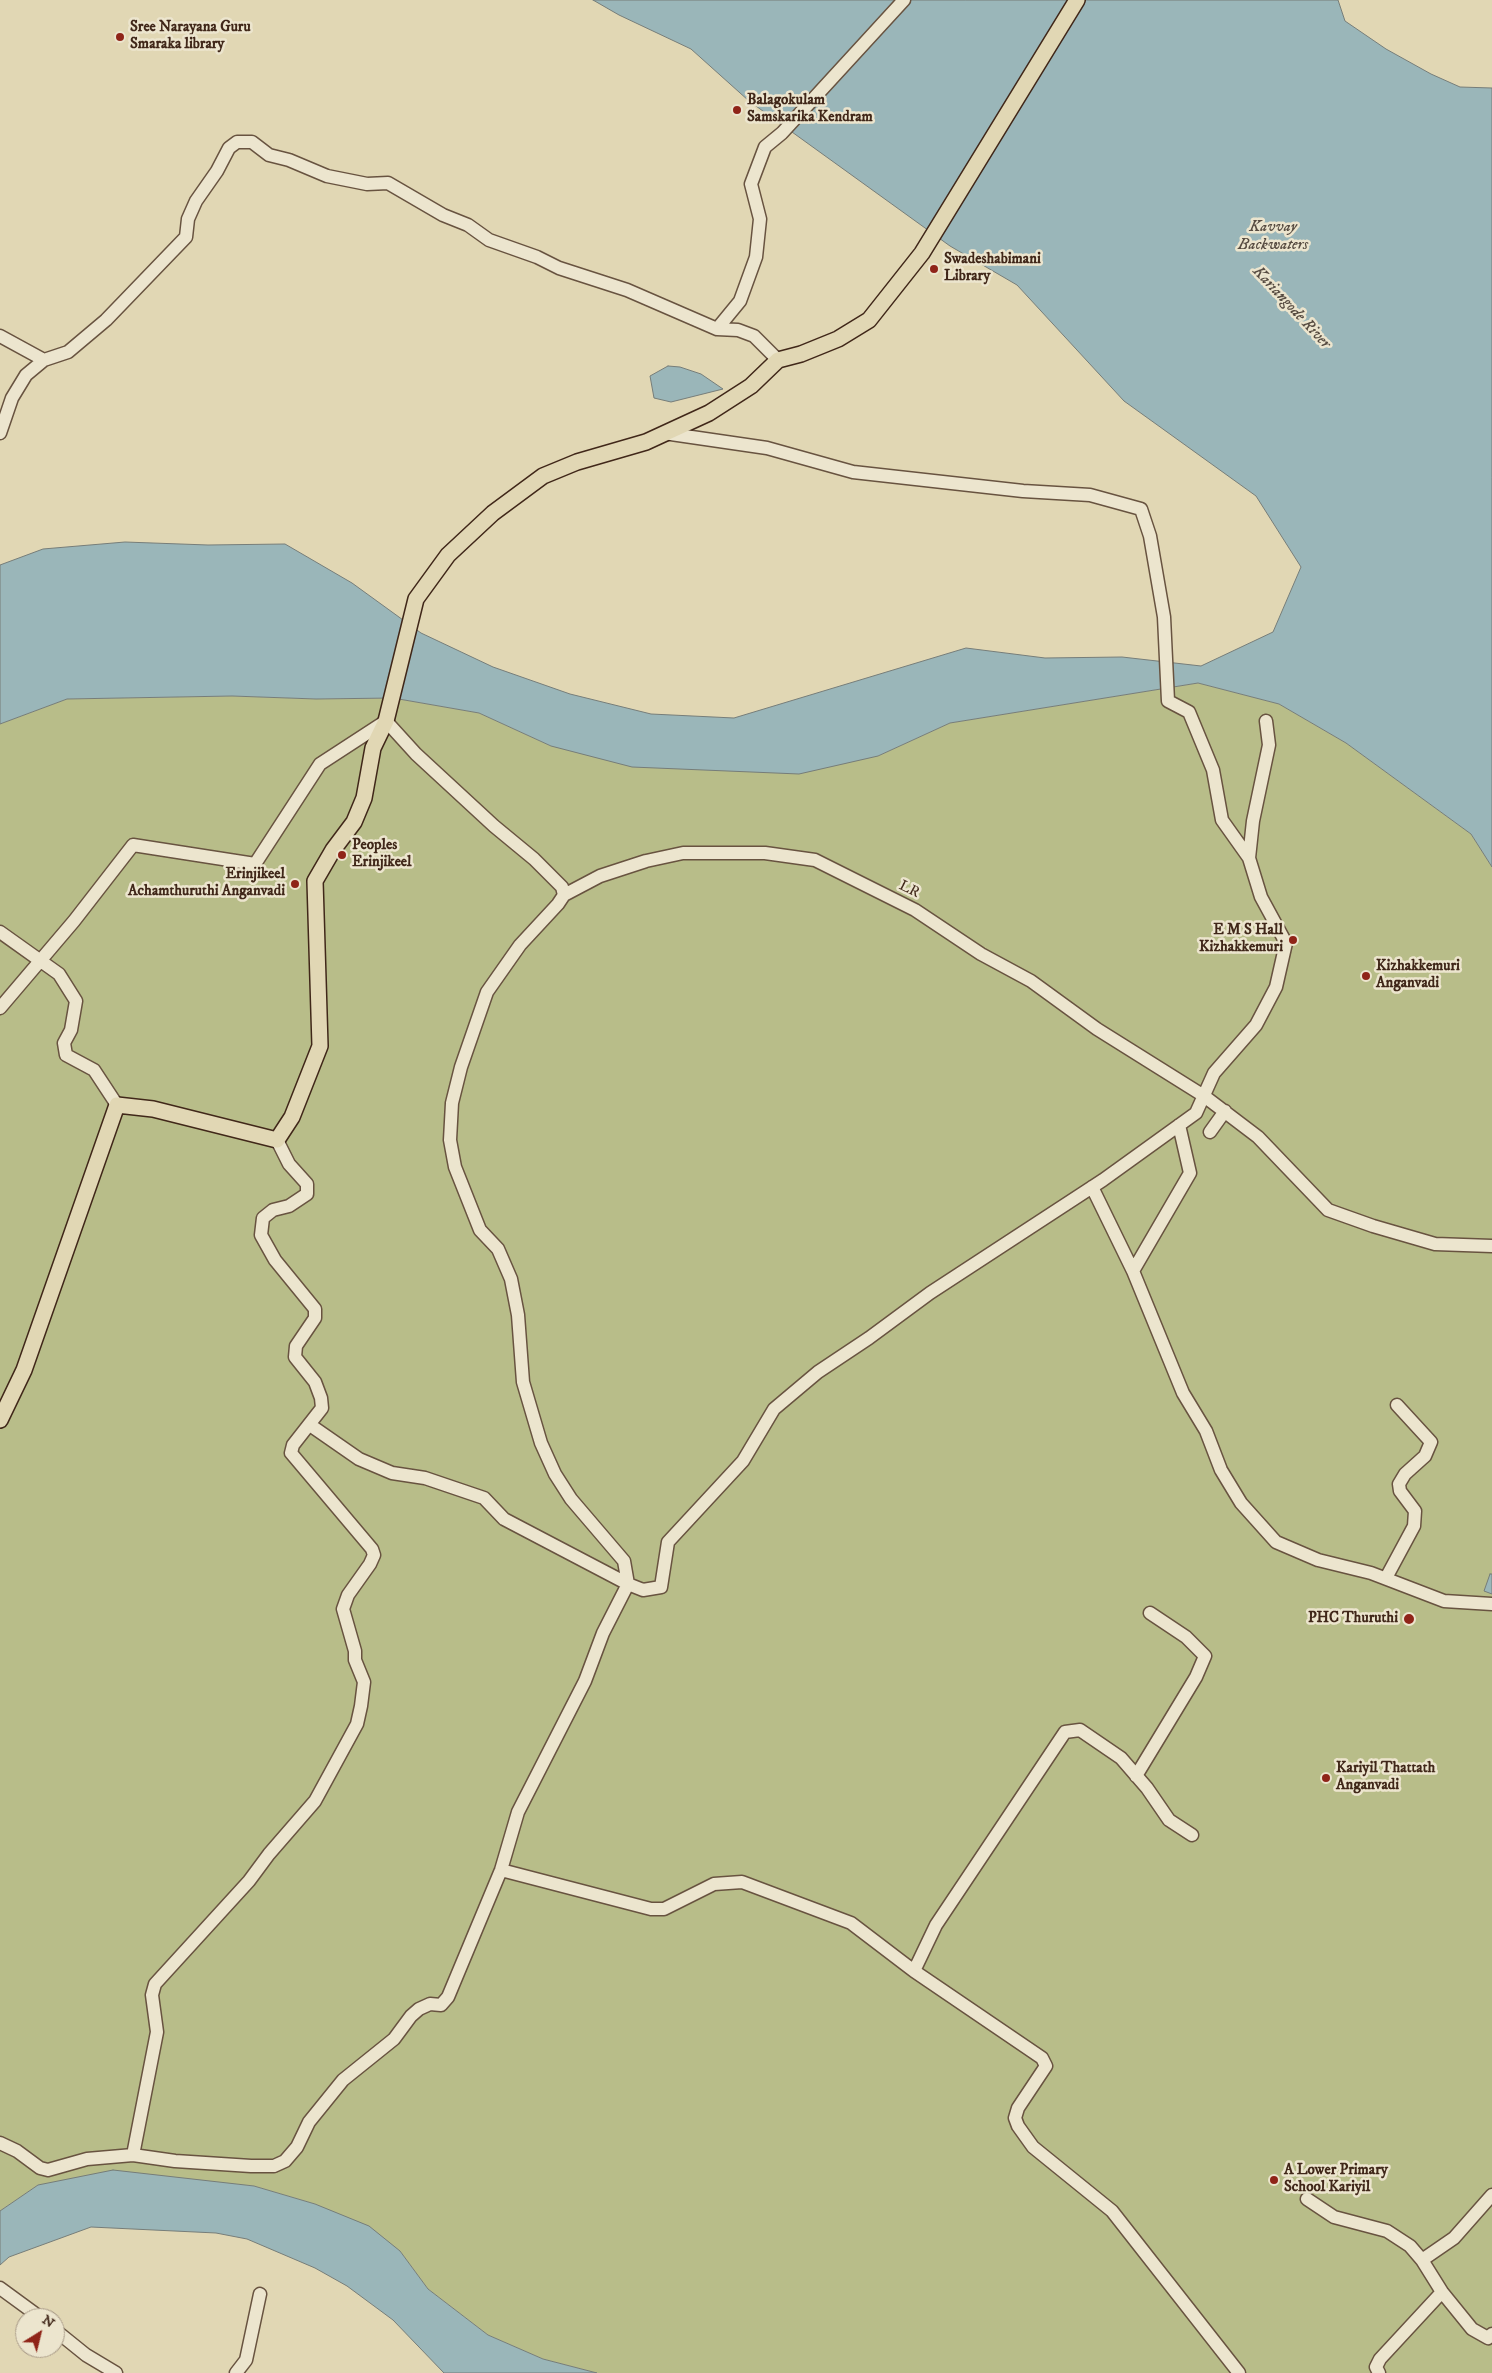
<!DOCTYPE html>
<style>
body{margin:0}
#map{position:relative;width:1492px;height:2373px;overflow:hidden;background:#e1d7b4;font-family:"IM FELL DW Pica",serif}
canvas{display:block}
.north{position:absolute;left:15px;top:2308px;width:50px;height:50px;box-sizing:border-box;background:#ece5ce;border:1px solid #a79986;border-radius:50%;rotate:36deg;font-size:14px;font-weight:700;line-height:20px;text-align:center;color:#402719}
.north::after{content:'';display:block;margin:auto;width:18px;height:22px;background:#8f2418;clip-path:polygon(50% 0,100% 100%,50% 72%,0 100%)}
</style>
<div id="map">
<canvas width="1492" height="2373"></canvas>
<div class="north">N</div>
</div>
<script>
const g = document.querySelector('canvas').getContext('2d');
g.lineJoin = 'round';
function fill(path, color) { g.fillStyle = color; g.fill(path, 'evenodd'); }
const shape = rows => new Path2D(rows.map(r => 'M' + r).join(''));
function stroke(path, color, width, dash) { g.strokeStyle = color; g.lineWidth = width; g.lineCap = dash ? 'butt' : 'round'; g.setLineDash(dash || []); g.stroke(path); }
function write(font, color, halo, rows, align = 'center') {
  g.font = font + ' "IM FELL DW Pica",serif'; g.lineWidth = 5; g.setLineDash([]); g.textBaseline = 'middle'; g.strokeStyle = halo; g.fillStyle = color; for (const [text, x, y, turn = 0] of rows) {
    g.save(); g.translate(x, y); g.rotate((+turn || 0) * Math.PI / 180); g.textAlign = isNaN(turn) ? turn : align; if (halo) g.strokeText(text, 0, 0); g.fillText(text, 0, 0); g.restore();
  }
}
const green = shape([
 [1198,683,1279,704,1346,743,1471,834,1492,867,1492,2373,597,2373,543,2359,488,2335,428,2289,400,2251,315,2204,254,2186,213,2183,38,2185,0,2211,0,724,67,699,232,696,316,699,393,698,479,713,551,746,878,756,950,723]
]);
const water = shape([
 [593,0,1338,0,1345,21,1386,49,1431,74,1460,87,1492,88,1492,867,1471,834,1346,743,1279,704,1198,683,950,723,878,756,799,774,632,767,551,746,479,713,393,698,316,699,232,696,67,699,0,724,0,565,43,549,125,542,208,545,285,544,352,583,421,633,493,667,570,694,651,714,734,718,966,648,1045,658,1122,657,1201,666,1273,632,1301,567,1256,496,1124,401,1017,285,950,246,749,101,691,49,619,15,593,0],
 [668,366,680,367,701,374,723,389,671,402,654,398,650,376,668,366],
 [1490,1574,1492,1574,1492,1594,1484,1591,1490,1574],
 [113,2170,254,2186,315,2204,369,2226,400,2251,428,2289,488,2335,543,2359,597,2373,444,2373,393,2320,347,2286,315,2268,247,2239,216,2233,91,2227,9,2257,0,2265,0,2211,38,2185,113,2170]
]);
const minor = shape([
 [717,329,740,301,756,257,760,219,751,184,765,147,782,133,904,0],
 [0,336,44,360],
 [0,433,12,398,26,375,44,360,68,352,106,320,186,237,188,219,196,201,217,171,229,148,237,142,252,142,269,155,289,160,327,176,367,184,388,183,443,215,468,225,489,240,537,257,559,268,627,290,717,329,738,330,754,336,778,360],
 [664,433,767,448,853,472,1023,491,1090,495,1141,509,1150,536,1164,617,1168,701,1189,712,1213,770,1222,820,1249,858],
 [564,895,600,876,646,861,683,853,765,853,815,860,915,910,981,954,1031,981,1097,1029,1204,1096,1258,1137,1328,1210,1373,1226,1435,1244,1492,1246],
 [0,932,59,974,76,1001,71,1030,64,1043,66,1055,94,1070,117,1105],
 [0,1008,74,921,133,845,255,864,320,764,386,721,416,754,494,826,534,859,562,887,564,895,558,904,520,945,487,992,461,1067,452,1103,450,1140,455,1167,480,1230,498,1249,511,1279,518,1315,523,1382,541,1443,555,1474,571,1499,624,1561,628,1584,603,1633,585,1681,518,1812,501,1870,448,1997,441,2005,430,2004,419,2009,411,2016,394,2039,343,2080,309,2122,297,2147,285,2161,274,2166,251,2166,175,2161,133,2155,87,2159,48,2170,40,2168,17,2151,0,2143],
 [1210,1132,1225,1111],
 [1092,1187,1133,1271,1183,1393,1206,1431,1221,1470,1241,1503,1276,1542,1318,1560,1371,1573,1444,1601,1492,1604],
 [1133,1271,1190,1173,1179,1125],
 [310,1425,359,1459,392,1473,425,1478,484,1498,504,1519,628,1584,643,1590,661,1587,668,1542,743,1461,774,1409,818,1372,869,1338,930,1293,1103,1180,1196,1113,1214,1073,1256,1025,1276,987,1286,943,1261,897,1249,858,1253,821,1269,745,1266,721],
 [1386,1578,1414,1526,1415,1511,1400,1491,1399,1484,1405,1474,1425,1456,1431,1442,1397,1405],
 [1136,1776,1196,1677,1205,1656,1186,1637,1150,1613],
 [501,1870,651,1909,664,1909,714,1884,742,1882,851,1923,914,1971,1042,2058,1046,2066,1018,2108,1015,2118,1018,2126,1033,2147,1112,2211,1239,2373],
 [914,1971,936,1925,1065,1732,1080,1730,1121,1758,1147,1788,1169,1820,1192,1835],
 [133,2155,157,2032,152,1995,155,1984,249,1881,269,1854,315,1801,357,1724,361,1706,364,1682,355,1660,355,1651,343,1609,348,1595,370,1564,374,1555,372,1549,291,1453,293,1445,322,1408,321,1398,315,1382,295,1357,296,1346,315,1318,315,1309,275,1260,261,1235,263,1218,273,1210,289,1206,307,1194,307,1184,289,1164,277,1140],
 [1307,2199,1334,2217,1387,2231,1410,2246,1422,2260,1442,2292,1472,2329,1488,2338,1492,2334],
 [1422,2260,1454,2238,1492,2195],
 [0,2288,41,2318],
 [55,2330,86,2355,116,2373],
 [236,2373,246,2360,260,2294],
 [1379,2373,1376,2367,1380,2359,1442,2292]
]);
const major = shape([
 [0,1420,24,1370,117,1105,153,1109,277,1140,292,1117,320,1046,315,881,333,850,354,822,364,798,373,748,386,721,416,599,448,555,493,513,543,476,577,462,646,442,709,413,751,386,778,360,801,354,838,339,869,320,922,253,1077,0]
]);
const markers = [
 [120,37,5,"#8f2418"],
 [737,110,5,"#8f2418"],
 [934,269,5,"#8f2418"],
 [342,855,5,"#8f2418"],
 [295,884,5,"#8f2418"],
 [1293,940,5,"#8f2418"],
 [1366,976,5,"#8f2418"],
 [1409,1619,6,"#8f2418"],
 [1326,1778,5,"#8f2418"],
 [1274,2180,5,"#8f2418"]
];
const poiNames = [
 ["Sree Narayana Guru",130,28],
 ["Smaraka library",130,45],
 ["Balagokulam",747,101],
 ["Samskarika Kendram",747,118],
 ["Swadeshabimani",944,260],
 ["Library",944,277],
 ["Peoples",352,846],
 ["Erinjikeel",352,863],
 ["Erinjikeel",285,875,"right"],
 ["Achamthuruthi Anganvadi",285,892,"right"],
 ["E M S Hall",1283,931,"right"],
 ["Kizhakkemuri",1283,948,"right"],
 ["Kizhakkemuri",1376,967],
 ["Anganvadi",1376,984],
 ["PHC Thuruthi",1398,1619,"right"],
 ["Kariyil Thattath",1336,1769],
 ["Anganvadi",1336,1786],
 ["A Lower Primary",1284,2171],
 ["School Kariyil",1284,2188]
];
const streetNames = [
 ["LR",909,890,26]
];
const waterNames = [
 ["Kavvay",1273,228],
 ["Backwaters",1273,246],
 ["Kariangode River",1291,308,47]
];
fill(green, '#b8bd89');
fill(water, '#9ab6b9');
stroke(water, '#767d79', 1);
stroke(minor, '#685340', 15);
stroke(major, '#402719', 18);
stroke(minor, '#ece5ce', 12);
stroke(major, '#e1d7b4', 15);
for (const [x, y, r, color] of markers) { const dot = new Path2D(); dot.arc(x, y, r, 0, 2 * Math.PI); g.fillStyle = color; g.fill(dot); stroke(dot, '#ece5ce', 2); }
write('bold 15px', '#402719', '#ece5ce', poiNames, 'left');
write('15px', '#402719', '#ece5ce', streetNames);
write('italic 16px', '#564b41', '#ece5ce', waterNames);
</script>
